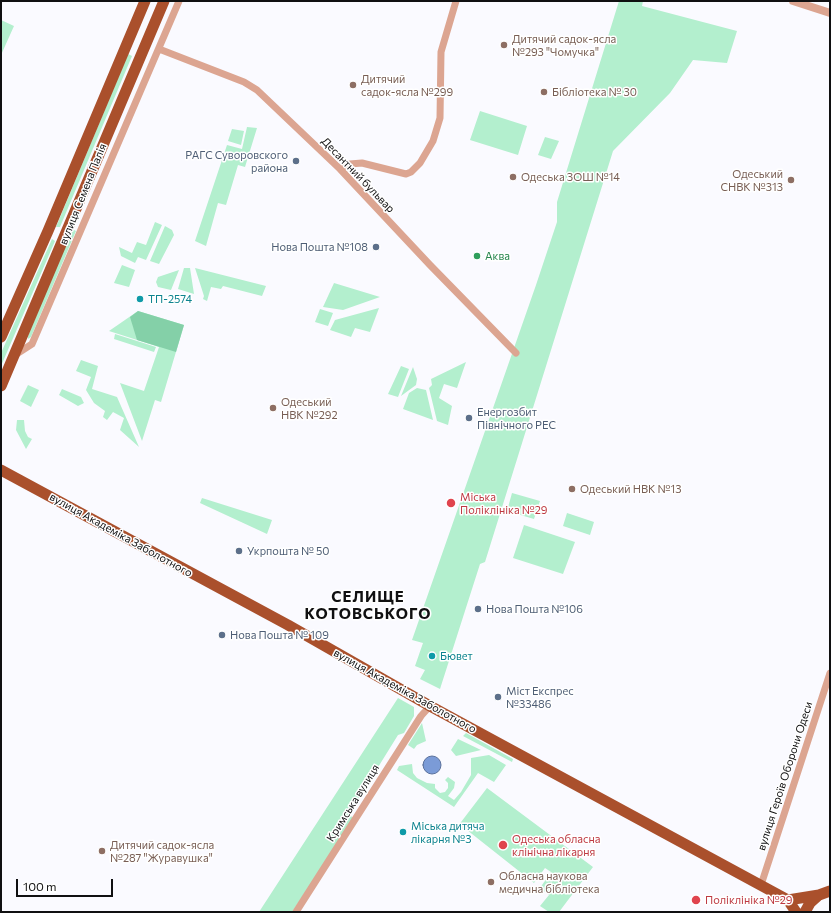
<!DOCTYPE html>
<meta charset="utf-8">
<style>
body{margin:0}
#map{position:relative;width:831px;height:913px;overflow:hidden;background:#fafaff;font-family:Commissioner,sans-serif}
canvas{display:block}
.frame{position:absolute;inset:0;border:2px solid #101011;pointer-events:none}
.scale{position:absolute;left:16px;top:879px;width:97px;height:18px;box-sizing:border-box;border:2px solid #101011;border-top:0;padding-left:5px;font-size:12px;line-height:14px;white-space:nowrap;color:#101011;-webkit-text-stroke:3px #fff;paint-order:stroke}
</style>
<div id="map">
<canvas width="831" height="913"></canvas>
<div class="frame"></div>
<div class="scale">100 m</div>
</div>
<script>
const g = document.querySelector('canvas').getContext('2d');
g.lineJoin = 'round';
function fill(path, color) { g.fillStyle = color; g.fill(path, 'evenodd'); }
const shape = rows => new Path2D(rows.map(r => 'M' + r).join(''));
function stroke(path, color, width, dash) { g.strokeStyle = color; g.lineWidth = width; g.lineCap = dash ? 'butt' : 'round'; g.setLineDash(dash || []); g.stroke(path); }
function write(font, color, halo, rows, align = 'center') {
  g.font = font + ' Commissioner,sans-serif'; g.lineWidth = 3; g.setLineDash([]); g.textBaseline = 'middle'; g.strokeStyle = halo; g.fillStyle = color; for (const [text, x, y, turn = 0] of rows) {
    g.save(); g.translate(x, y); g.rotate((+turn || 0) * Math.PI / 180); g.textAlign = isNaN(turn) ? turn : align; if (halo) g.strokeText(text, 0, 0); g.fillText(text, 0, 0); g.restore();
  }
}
const green = shape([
 [619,1,643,1,642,6,737,31,727,63,693,60,670,93,613,151,485,562,480,564,440,689,420,679,425,670,415,666,423,643,412,640,536,285,557,222,557,202],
 [1,20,14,26,1,55],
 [128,54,132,56,60,227,56,227],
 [480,111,527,126,518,155,470,140],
 [247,127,257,128,245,167,238,165,226,205,218,203,206,246,195,241,227,145,242,149],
 [232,129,244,131,241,145,228,141],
 [545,137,559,141,551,159,538,155],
 [155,222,162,225,146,260,138,257,135,263,121,256,119,247,132,253,137,242,146,245],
 [165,226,172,230,174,235,159,264,150,261],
 [72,229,76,231,31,337,28,339,28,336],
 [52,239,55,241,1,366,1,353],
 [122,265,135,270,129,287,114,283],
 [184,268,190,268,194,294,178,289],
 [195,268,266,286,262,296,223,286,221,289,211,287,207,301,203,299,204,296],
 [179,270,171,290,158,287,156,282,158,277],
 [334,283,380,297,343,310,323,307],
 [379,308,370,332,355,328,351,337,330,330,335,320],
 [320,309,333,313,328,326,315,322],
 [138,311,184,325,161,402,155,400,142,441,120,383,144,391,159,347,109,331],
 [115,334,156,347,154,352,114,339],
 [81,360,98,366,92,389,117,397,139,447,120,430,124,418,113,412,107,420,103,417,105,411,94,403,86,390,91,377,76,371],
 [466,362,457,388,444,384,439,398,452,406,448,425,437,421,429,388,432,385,431,379],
 [401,366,409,369,398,397,388,394],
 [413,367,417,379,416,385,401,396],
 [28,385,39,390,31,407,20,401],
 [417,388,426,390,433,420,403,409,409,393],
 [62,389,81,397,84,403,78,406,59,395],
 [17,420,24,420,25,431,28,437,32,439,26,449,16,430],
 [512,493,540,501,534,519,507,511],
 [202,498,272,520,267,534,200,503],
 [567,513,594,522,590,535,563,526],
 [524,525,575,542,563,574,513,558],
 [398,698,414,707,414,716,404,733,398,735,349,814,354,819,292,912,259,912],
 [422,723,426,741,417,745,414,749,408,745],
 [466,733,513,759,512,762,463,736],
 [458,739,481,750,456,756,451,750],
 [489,755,506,765,494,782,478,773,454,807,397,770,399,766,412,764,413,773,417,778,427,783,435,784,435,788,440,793,445,792,448,788,448,783,445,780,448,777,455,782,454,788,448,796,454,800,461,792,471,775,471,758],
 [487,788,593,867,559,912,549,912,540,906,549,895,540,888,551,872,545,868,534,883,467,830,466,831,458,826]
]);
const forest = shape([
 [138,311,184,325,176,352,137,340,130,317]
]);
const water = shape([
 '423 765a9 9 0 1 1 18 0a9 9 0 1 1-18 0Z'
]);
const minor = shape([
 [159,49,244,82,257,90,340,169,430,265,516,353],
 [340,169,350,164,362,163,406,174,411,172,420,163,433,141,440,118,441,52,456,1],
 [15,355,32,344,179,1],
 [761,885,830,673],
 [296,912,421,716,430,706]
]);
const tertiary = shape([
 [793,1,830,13]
]);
const trunk = shape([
 [1,337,48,231,145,1],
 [1,386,164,1],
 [1,470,288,625,430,706,788,900,796,912],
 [788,900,819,895],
 [805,912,810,903,819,895,830,891]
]);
const markers = [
 [504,45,4,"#8d6e63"],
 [353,85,4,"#8d6e63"],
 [544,92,4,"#8d6e63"],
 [296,161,4,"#5c6f8a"],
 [513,177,4,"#8d6e63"],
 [791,180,4,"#8d6e63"],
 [376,247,4,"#5c6f8a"],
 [477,256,4,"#2e9e5b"],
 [140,299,4,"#0f9aa8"],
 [273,408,4,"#8d6e63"],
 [469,418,4,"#5c6f8a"],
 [572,489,4,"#8d6e63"],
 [451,503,5,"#e0444e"],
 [239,551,4,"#5c6f8a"],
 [478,609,4,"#5c6f8a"],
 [222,635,4,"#5c6f8a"],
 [432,656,4,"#0f9aa8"],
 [498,697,4,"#5c6f8a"],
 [403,832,4,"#0f9aa8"],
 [503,845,5,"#e0444e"],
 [102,851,4,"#8d6e63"],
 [491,882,4,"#8d6e63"],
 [696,900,5,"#e0444e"]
];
const educationNames = [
 ["Дитячий садок-ясла",512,39],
 ["№293 \"Чомучка\"",512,52],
 ["Дитячий",361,79],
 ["садок-ясла №299",361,92],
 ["Бібліотека № 30",552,92],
 ["Одеський",783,174,"right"],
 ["СНВК №313",783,187,"right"],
 ["Одеська ЗОШ №14",521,177],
 ["Одеський",281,402],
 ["НВК №292",281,415],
 ["Одеський НВК №13",580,489],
 ["Дитячий садок-ясла",110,845],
 ["№287 \"Журавушка\"",110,858],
 ["Обласна наукова",499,876],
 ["медична бібліотека",499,889]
];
const serviceNames = [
 ["РАГС Суворовского",288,155,"right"],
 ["района",288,168,"right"],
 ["Нова Пошта №108",368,247,"right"],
 ["Енергозбит",477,412],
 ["Північного РЕС",477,425],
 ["Укрпошта № 50",247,551],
 ["Нова Пошта №106",486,609],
 ["Нова Пошта № 109",230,635],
 ["Міст Експрес",506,691],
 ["№33486",506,704]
];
const streetNames = [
 ["Десантний бульвар",358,175,46],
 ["вулиця Семена Палія",83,194,-68],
 ["вулиця Академіка Заболотного",121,535,29],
 ["вулиця Академіка Заболотного",405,691,29],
 ["вулиця Героїв Оборони Одеси",785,776,-72],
 ["Кримська вулиця",353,803,-58]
];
const leisureNames = [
 ["Аква",485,256]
];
const cultureNames = [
 ["ТП-2574",148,299],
 ["Бювет",440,656],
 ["Міська дитяча",411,826],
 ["лікарня №3",411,839]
];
const healthNames = [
 ["Міська",460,497],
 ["Поліклініка №29",460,510],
 ["Одеська обласна",512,839],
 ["клінічна лікарня",512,852],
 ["Поліклініка №29",705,900]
];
const districtNames = [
 ["СЕЛИЩЕ",368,597],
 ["КОТОВСЬКОГО",368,614]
];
fill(green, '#b3efce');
fill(forest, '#84d0a8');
fill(water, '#7b9bd7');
stroke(water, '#5b719c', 1);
stroke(minor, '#dca591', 7);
stroke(tertiary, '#dca591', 8);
stroke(trunk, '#aa502c', 11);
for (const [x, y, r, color] of markers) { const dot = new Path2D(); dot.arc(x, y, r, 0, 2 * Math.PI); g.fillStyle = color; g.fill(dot); stroke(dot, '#fff', 1.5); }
write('11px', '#785e54', '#fff', educationNames, 'left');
write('11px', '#4e5e75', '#fff', serviceNames, 'left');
write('11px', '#101011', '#fff', streetNames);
write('11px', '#27864d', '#fff', leisureNames, 'left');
write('11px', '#0d838f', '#fff', cultureNames, 'left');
write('11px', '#be3a42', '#fff', healthNames, 'left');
g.letterSpacing = '1px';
write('bold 15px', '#101011', '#fff', districtNames);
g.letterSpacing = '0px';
</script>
